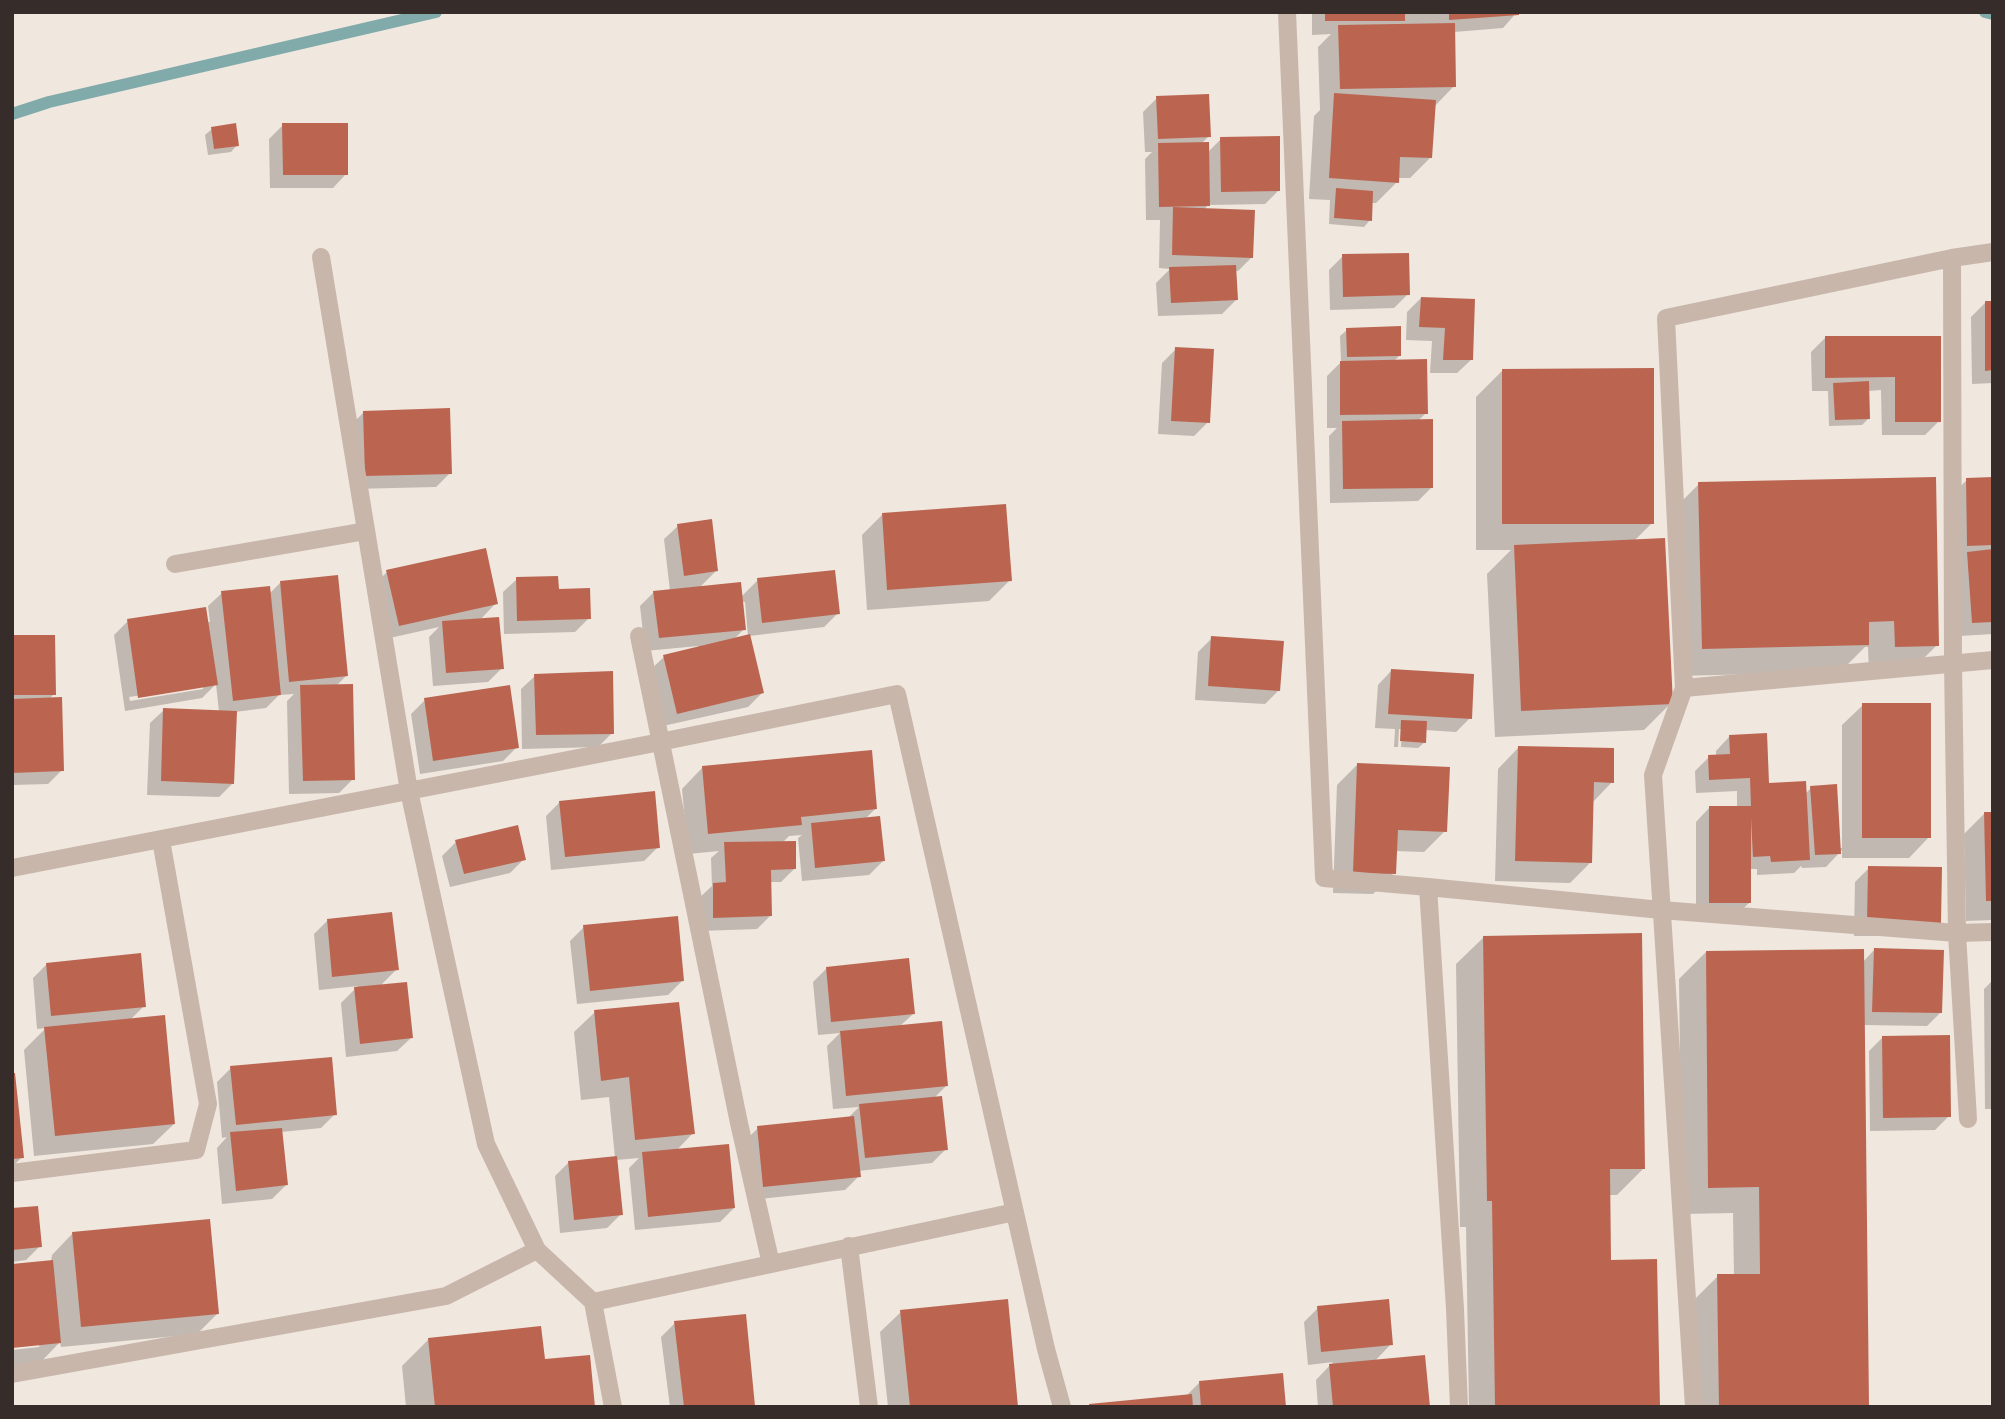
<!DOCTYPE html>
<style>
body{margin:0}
#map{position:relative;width:2005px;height:1419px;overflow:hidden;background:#f0e7de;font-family:Quicksand,sans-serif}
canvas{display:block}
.frame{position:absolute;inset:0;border:14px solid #362d2a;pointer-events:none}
</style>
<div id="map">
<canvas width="2005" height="1419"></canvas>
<div class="frame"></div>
</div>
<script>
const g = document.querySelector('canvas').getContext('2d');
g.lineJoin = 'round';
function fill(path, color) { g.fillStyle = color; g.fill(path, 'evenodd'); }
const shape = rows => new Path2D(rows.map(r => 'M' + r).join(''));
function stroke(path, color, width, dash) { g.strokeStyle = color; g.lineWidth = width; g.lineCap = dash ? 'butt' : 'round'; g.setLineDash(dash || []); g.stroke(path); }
const shadow = shape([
 [1312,12,1517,12,1503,28,1454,32,1454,86,1434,107,1430,158,1410,178,1397,178,1397,182,1376,203,1371,203,1370,220,1364,227,1329,224,1330,200,1309,199,1314,116,1320,110,1318,47,1331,34,1312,35],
 [1157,98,1209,136,1201,144,1208,152,1221,139,1279,190,1265,204,1208,205,1204,210,1252,257,1238,271,1234,271,1236,300,1222,314,1158,316,1156,283,1170,269,1159,268,1160,220,1146,220,1145,159,1152,152,1145,152,1143,112],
 [283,125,346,174,333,188,270,188,269,139],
 [212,129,237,145,231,152,208,155,205,135],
 [1343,256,1408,294,1394,308,1330,310,1329,270],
 [1421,298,1471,360,1457,373,1430,373,1432,341,1406,340,1407,312],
 [1985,303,1993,303,1993,383,1972,384,1971,317],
 [1347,330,1400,355,1393,362,1426,413,1418,421,1432,487,1418,501,1330,503,1329,436,1337,428,1327,428,1327,376,1341,362,1340,336],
 [1825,338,1939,338,1939,421,1925,435,1882,435,1881,390,1868,391,1869,418,1862,425,1829,426,1828,391,1812,391,1811,352],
 [1176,349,1208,422,1194,436,1158,434,1162,363],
 [1503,370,1652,523,1634,541,1671,703,1644,730,1495,737,1487,574,1511,550,1476,550,1476,397],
 [364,412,450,473,436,487,352,489,350,426],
 [1993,479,1993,634,1959,636,1954,567,1962,559,1954,559,1953,493,1967,480],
 [1699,484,1937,645,1910,672,1869,673,1868,647,1865,647,1840,672,1676,676,1672,511],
 [883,514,1010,580,989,601,867,610,862,535],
 [678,526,716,571,699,588,741,597,758,580,838,613,824,627,749,636,762,693,748,707,663,726,650,670,664,657,698,648,698,646,645,651,640,606,654,592,670,591,664,539],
 [741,602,745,602,748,636,733,640,744,629],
 [387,572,496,603,480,620,502,668,488,682,433,686,429,637,439,627,385,639,373,586],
 [517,579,557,591,589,618,575,632,504,634,503,592],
 [280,583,346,676,336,686,353,779,339,793,289,794,287,701,294,694,279,695,266,708,235,712,233,783,219,797,147,795,150,723,164,710,219,712,216,684,202,698,125,711,114,635,128,621,210,622,208,606,222,593,269,594],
 [203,686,203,689,130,701,129,697],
 [12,637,54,694,49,699,62,770,48,784,12,785],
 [1212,638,1278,691,1265,704,1195,700,1198,652],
 [1391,671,1470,718,1456,732,1425,730,1425,742,1418,748,1401,747,1402,729,1399,729,1398,747,1394,747,1395,729,1375,728,1378,685],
 [535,676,612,733,598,747,522,749,521,689],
 [425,700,517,747,503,761,420,774,411,714],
 [1863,705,1929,837,1909,858,1842,858,1842,850,1826,867,1802,868,1801,866,1794,873,1757,875,1757,869,1749,869,1749,903,1735,916,1696,916,1696,822,1709,808,1737,808,1737,791,1696,793,1695,771,1709,757,1716,757,1716,751,1729,737,1767,785,1805,794,1811,788,1839,848,1842,848,1842,725],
 [1518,748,1612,782,1592,803,1591,862,1570,883,1495,881,1498,769],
 [1358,764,1445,831,1424,852,1395,851,1394,873,1373,894,1333,893,1337,785],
 [702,768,875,809,865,819,883,861,869,875,802,881,798,838,802,835,789,836,782,843,795,868,781,882,770,882,771,915,757,929,700,931,699,898,712,886,711,858,719,851,688,854,682,789],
 [560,802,658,847,644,861,551,870,546,816],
 [1993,813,1993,920,1966,921,1964,834,1984,814],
 [456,842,524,859,510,873,450,887,442,856],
 [1869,868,1926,936,1854,936,1855,882],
 [328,920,397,969,380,986,411,1038,397,1051,346,1057,341,1003,358,986,319,990,314,934],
 [584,927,682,981,668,995,577,1004,570,941],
 [1483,938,1644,1168,1617,1195,1608,1195,1610,1262,1658,1407,1469,1407,1466,1227,1460,1227,1456,964],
 [1874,950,1941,1012,1927,1026,1863,1025,1867,1407,1692,1407,1691,1303,1718,1276,1734,1276,1733,1213,1682,1214,1679,979,1706,952,1863,962],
 [47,964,144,1006,129,1021,174,1124,153,1144,34,1156,24,1050,46,1028,37,1029,33,978],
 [827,968,913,1014,899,1027,947,1085,933,1099,946,1149,932,1163,858,1171,859,1176,845,1190,750,1200,744,1142,758,1128,847,1119,859,1107,833,1109,827,1046,840,1033,818,1035,813,982],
 [1993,980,1993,1109,1985,1109,1984,989],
 [595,1012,693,1133,676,1151,734,1208,720,1222,635,1230,629,1168,639,1158,616,1160,621,1214,607,1228,560,1233,555,1176,569,1162,615,1158,609,1097,581,1100,574,1032],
 [1883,1037,1949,1116,1935,1130,1870,1131,1869,1051],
 [231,1068,335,1114,321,1128,281,1132,286,1185,272,1199,222,1204,217,1148,227,1137,222,1138,217,1082],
 [12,1075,22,1157,12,1167],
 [12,1210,40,1246,26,1260,12,1262],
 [72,1234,218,1313,197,1334,61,1347,60,1342,39,1364,12,1366,12,1350,39,1347,52,1255],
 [1318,1308,1391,1344,1374,1362,1428,1407,1318,1407,1316,1380,1333,1362,1308,1365,1304,1322],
 [901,1312,1016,1407,888,1407,880,1332],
 [675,1323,754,1405,752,1407,670,1407,661,1337],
 [429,1339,594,1407,406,1407,402,1366],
 [1199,1383,1284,1407,1089,1407,1186,1396]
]);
const stream = shape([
 [1985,12,1993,14],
 [12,114,49,102,436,12]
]);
const building = shape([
 [1325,12,1405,12,1405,21,1325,21],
 [1449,12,1519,12,1519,15,1449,20],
 [1455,23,1456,87,1340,89,1338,25],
 [1334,93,1436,100,1432,158,1400,157,1399,183,1329,178],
 [1209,94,1211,137,1158,139,1156,96],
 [236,123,239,146,214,149,211,127],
 [282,123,348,123,348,175,283,175],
 [1280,136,1280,191,1221,192,1220,137],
 [1209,142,1210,206,1159,207,1158,143],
 [1336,188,1373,191,1372,221,1334,218],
 [1173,207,1255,210,1253,258,1172,255],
 [1409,253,1410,295,1343,297,1342,254],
 [1236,265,1238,300,1171,303,1169,267],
 [1421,297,1475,299,1473,360,1443,360,1445,328,1419,327],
 [1985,301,1993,301,1993,370,1985,371],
 [1401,326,1401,356,1347,357,1346,328],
 [1825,336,1941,336,1941,422,1895,422,1895,377,1825,378],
 [1175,347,1214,349,1210,423,1171,421],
 [1427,359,1428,414,1340,415,1340,361],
 [1654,368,1654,524,1502,524,1502,369],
 [1869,381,1870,419,1835,420,1833,383],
 [450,408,452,474,365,476,363,411],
 [1433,419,1433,488,1343,489,1342,421],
 [1936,477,1939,646,1895,647,1894,621,1869,622,1869,645,1702,649,1698,482],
 [1993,477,1993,545,1967,546,1966,478],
 [1006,504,1012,581,887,590,882,513],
 [712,519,718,571,684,576,677,524],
 [1665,538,1673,704,1521,711,1514,545],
 [486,548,498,604,399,626,386,570],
 [1993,549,1993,622,1972,623,1967,552],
 [835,570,840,614,762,623,757,578],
 [338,575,348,676,289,682,280,581],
 [558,576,559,589,590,588,591,619,517,621,516,577],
 [741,582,746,630,659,638,653,591],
 [270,586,281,695,233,701,221,591],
 [206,607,218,685,138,698,127,619],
 [499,617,504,669,446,673,442,621],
 [750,634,764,693,677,714,663,655],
 [12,635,55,635,56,695,12,695],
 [1211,636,1284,641,1280,691,1208,686],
 [1391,669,1474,674,1472,719,1388,714],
 [613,671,614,734,536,735,534,674],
 [353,684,355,780,303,781,300,685],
 [510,685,519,748,433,761,424,698],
 [62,697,64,771,12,773,12,699],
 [1862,703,1931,703,1931,838,1862,838],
 [163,708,237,711,234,784,161,781],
 [1401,720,1427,721,1426,743,1400,741],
 [1767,733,1769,783,1806,781,1810,860,1771,862,1770,856,1753,857,1751,818,1751,903,1709,903,1709,806,1751,806,1750,778,1709,780,1708,755,1730,754,1729,735],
 [1518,746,1614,748,1614,783,1594,782,1592,863,1515,861],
 [872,750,877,809,801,817,802,825,708,834,702,766],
 [1357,763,1450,767,1447,832,1398,830,1396,874,1353,873],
 [1837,784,1841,854,1815,855,1810,786],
 [655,791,660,848,565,857,559,801],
 [1984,812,1993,812,1993,901,1986,901],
 [880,816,885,861,815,868,811,823],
 [518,825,526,860,464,874,455,840],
 [796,841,796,869,771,870,772,916,713,918,713,883,726,882,724,842],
 [1868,866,1942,867,1941,923,1867,923],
 [392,912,399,970,332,977,327,919],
 [678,916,684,981,590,991,583,925],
 [1642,933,1645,1169,1610,1169,1611,1260,1657,1259,1660,1407,1495,1407,1492,1201,1487,1201,1483,936],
 [1874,948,1944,950,1942,1013,1872,1012],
 [1864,949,1869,1407,1719,1407,1717,1274,1760,1274,1759,1187,1708,1188,1706,951],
 [141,953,146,1007,51,1016,46,963],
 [909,958,915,1014,831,1022,826,967],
 [407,982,413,1038,360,1044,354,987],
 [679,1002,695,1134,635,1140,629,1077,601,1081,594,1010],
 [165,1015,175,1124,55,1136,44,1027],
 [942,1021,948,1086,846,1096,840,1031],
 [1950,1035,1951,1117,1883,1118,1882,1036],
 [332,1057,337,1115,236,1125,230,1066],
 [12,1073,15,1073,24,1158,12,1159],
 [942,1096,948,1150,865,1158,859,1104],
 [854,1116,861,1177,763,1187,757,1126],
 [282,1128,288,1185,236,1191,230,1132],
 [729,1144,735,1208,648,1217,642,1152],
 [617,1156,623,1215,574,1220,568,1161],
 [38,1206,42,1247,12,1250,12,1208],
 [210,1219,219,1314,81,1327,72,1232],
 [53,1260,61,1343,12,1348,12,1264],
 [1008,1299,1018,1407,910,1407,900,1310],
 [1389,1299,1393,1345,1321,1352,1317,1306],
 [746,1314,755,1406,684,1407,674,1321],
 [541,1326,545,1359,590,1355,595,1407,435,1407,428,1338],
 [1425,1355,1430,1407,1333,1407,1329,1364],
 [1283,1373,1286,1407,1201,1407,1199,1381],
 [1192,1394,1193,1407,1089,1407,1089,1404]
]);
const minor = shape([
 [1287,12,1324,878,1428,887,1455,1309,1459,1407],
 [321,257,409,791,486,1144,537,1250,593,1302],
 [1952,258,1953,663,1957,933,1968,1119],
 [175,564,366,531],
 [639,636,739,1123,771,1264],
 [1684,688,1666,318,1952,258,1993,252],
 [12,868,650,744,897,694,1046,1349,1062,1407],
 [1428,887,1661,910,1957,933,1993,932],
 [12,1173,196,1150,208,1104,161,840],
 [849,1246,869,1407],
 [12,1374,446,1296,537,1250],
 [613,1407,593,1302,1015,1212],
 [1694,1407,1653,775,1684,688,1993,660]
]);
fill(shadow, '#0003');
stroke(stream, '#80abaa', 12);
fill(building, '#bb6551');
stroke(minor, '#c8b6ab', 18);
</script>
